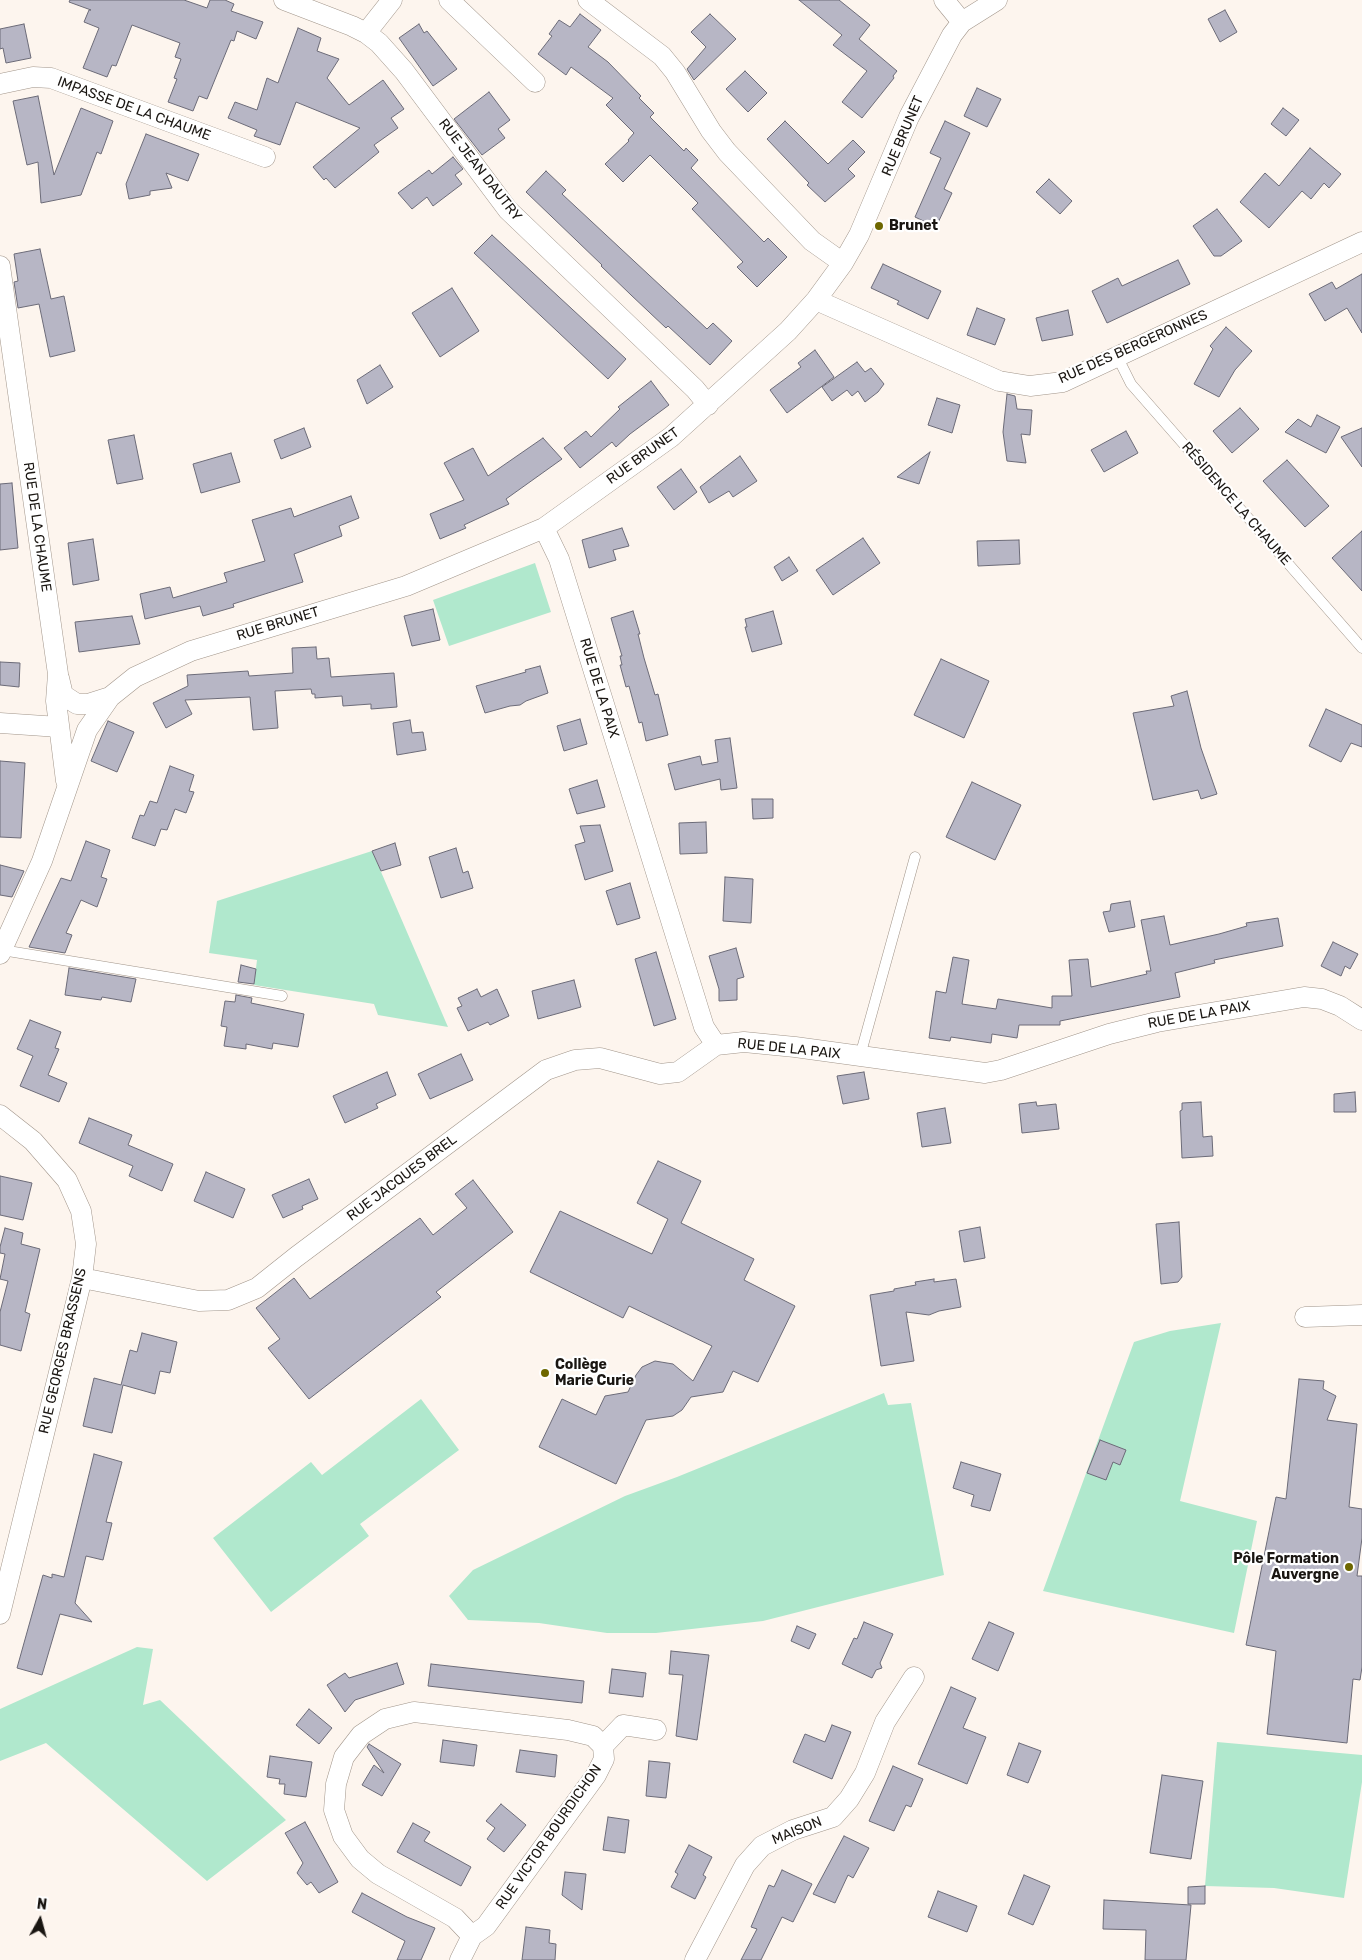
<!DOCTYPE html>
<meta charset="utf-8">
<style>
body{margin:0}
#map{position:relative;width:1362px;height:1960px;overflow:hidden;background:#fdf5ee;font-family:Rubik,sans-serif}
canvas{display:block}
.north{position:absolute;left:15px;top:1895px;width:50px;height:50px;-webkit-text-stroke:4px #fff;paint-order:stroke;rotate:7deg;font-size:14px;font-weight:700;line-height:20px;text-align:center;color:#1a1612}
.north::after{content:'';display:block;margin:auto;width:18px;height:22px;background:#1a1612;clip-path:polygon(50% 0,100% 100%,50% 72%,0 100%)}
</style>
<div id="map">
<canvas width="1362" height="1960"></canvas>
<div class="north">N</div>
</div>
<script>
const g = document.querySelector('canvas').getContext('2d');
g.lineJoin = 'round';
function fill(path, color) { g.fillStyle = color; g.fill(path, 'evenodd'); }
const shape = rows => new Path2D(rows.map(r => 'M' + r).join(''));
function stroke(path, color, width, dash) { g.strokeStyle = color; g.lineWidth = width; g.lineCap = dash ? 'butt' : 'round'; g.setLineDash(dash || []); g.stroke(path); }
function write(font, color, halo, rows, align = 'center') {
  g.font = font + ' Rubik,sans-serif'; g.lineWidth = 4.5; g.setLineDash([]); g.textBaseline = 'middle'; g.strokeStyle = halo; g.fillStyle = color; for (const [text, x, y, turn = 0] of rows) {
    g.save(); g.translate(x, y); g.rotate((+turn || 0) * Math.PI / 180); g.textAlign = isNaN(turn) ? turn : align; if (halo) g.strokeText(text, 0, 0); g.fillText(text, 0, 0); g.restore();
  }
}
const green = shape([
 [535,563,551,612,449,646,433,600],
 [372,851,448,1027,378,1015,374,1004,254,985,257,960,209,953,217,901],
 [1221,1323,1180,1501,1257,1521,1234,1633,1043,1591,1134,1342,1170,1331],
 [884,1393,888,1405,911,1403,944,1575,763,1621,656,1633,607,1633,539,1623,468,1620,449,1596,473,1570,625,1496,677,1477],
 [421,1399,459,1450,360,1524,369,1536,271,1612,213,1538,311,1462,322,1475],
 [137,1647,153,1649,143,1705,160,1700,286,1820,207,1881,46,1743,0,1761,0,1709],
 [1217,1742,1362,1755,1362,1782,1344,1898,1274,1888,1205,1886]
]);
const building = shape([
 [70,0,184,0,207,8,210,0,225,0,234,4,231,11,263,22,256,39,237,31,234,41,231,40,207,99,199,96,193,111,168,102,177,79,174,78,181,59,175,57,180,43,132,25,116,66,112,65,107,77,83,68,99,28,84,22,89,10,91,10,69,2,70,0],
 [799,0,839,0,870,25,859,39,897,71,893,76,894,78,862,118,842,102,867,71,833,45,842,35,799,0],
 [1225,10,1237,32,1220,42,1208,19,1225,10],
 [580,14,601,30,588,47,608,62,641,96,639,98,654,113,650,117,684,151,686,148,698,160,691,168,764,242,768,238,787,257,757,287,737,267,743,262,692,209,698,203,650,155,623,182,605,164,629,141,628,140,634,133,606,105,613,98,571,67,566,75,538,54,552,36,549,34,559,20,570,27,580,14],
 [710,14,736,39,694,80,687,69,706,47,691,32,710,14],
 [24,24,31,58,6,63,3,48,0,49,0,29,24,24],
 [419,24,424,33,427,31,457,69,433,86,399,38,419,24],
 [298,28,321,38,317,51,339,59,327,78,349,105,383,80,404,109,391,118,398,128,374,145,379,152,335,188,326,178,324,180,313,167,360,128,296,102,280,145,254,136,257,130,228,118,235,102,257,110,267,78,278,83,298,28],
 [745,71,767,93,748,112,726,89,745,71],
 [977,88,1001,99,987,127,964,116,977,88],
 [489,92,510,120,498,129,505,138,482,155,454,119,489,92],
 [38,96,54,175,81,108,113,121,101,154,97,152,81,195,41,203,38,162,27,165,13,101,38,96],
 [1283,108,1299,120,1286,136,1271,124,1283,108],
 [785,121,828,164,853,140,865,152,848,169,855,176,825,202,807,185,809,183,767,139,785,121],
 [945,121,970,133,944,189,952,193,936,227,915,217,941,158,930,153,945,121],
 [146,134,199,154,188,181,166,173,172,188,150,191,150,195,129,199,126,184,146,134],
 [1310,148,1341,174,1329,188,1324,183,1311,199,1302,191,1269,228,1240,202,1265,173,1279,186,1310,148],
 [453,157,463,169,455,175,462,184,433,206,427,197,412,209,398,193,429,170,432,174,453,157],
 [546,171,566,190,562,194,707,329,713,323,732,341,710,365,668,326,666,328,631,295,601,266,602,265,526,192,546,171],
 [1049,179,1072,201,1060,214,1036,192,1049,179],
 [1217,209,1242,241,1221,256,1214,256,1193,226,1217,209],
 [492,235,626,359,608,379,474,253,492,235],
 [40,249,51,299,64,296,75,351,50,357,39,304,18,308,14,282,18,281,14,254,40,249],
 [1178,260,1190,284,1107,323,1092,291,1118,278,1122,286,1178,260],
 [883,264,941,291,928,319,897,304,899,301,871,288,883,264],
 [1362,274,1362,333,1347,308,1325,321,1309,294,1332,282,1336,289,1362,274],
 [452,288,479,331,440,357,412,313,452,288],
 [977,308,1005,319,995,345,967,335,977,308],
 [1068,310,1073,335,1042,341,1036,318,1068,310],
 [1226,327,1252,351,1235,370,1219,397,1194,384,1213,349,1210,346,1226,327],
 [815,350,834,377,787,413,770,390,801,367,798,363,815,350],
 [857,362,865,372,871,368,884,384,878,392,865,402,858,391,852,396,847,390,832,401,822,387,857,362],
 [380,365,393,387,367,404,357,380,380,365],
 [651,381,669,405,630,434,616,447,612,442,580,468,564,448,586,431,591,437,620,409,618,407,651,381],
 [1007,394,1015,396,1017,409,1032,410,1030,435,1021,434,1026,463,1007,461,1003,432,1007,394],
 [937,398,960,405,952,433,928,425,937,398],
 [1240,408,1259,429,1232,453,1213,431,1240,408],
 [1317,415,1340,427,1326,453,1285,432,1298,419,1311,427,1317,415],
 [304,428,311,447,281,459,274,440,304,428],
 [1362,428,1362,467,1341,437,1362,428],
 [1126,431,1138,453,1104,472,1091,450,1126,431],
 [134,435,143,479,117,484,108,440,134,435],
 [543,438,562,459,506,499,509,504,464,525,466,528,440,539,430,514,464,500,444,463,473,448,488,476,543,438],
 [930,452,919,484,897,477,930,452],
 [231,453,240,482,201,493,193,464,231,453],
 [740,456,757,481,733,497,729,491,709,503,700,487,740,456],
 [1287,460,1329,506,1305,527,1263,481,1287,460],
 [681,469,697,492,674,510,657,487,681,469],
 [12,483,18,548,0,550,0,484,12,483],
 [351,496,359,518,339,526,342,536,294,554,303,582,233,604,234,607,203,616,200,606,145,619,140,594,170,587,173,598,227,582,224,573,265,561,252,520,291,508,294,517,351,496],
 [622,528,629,546,613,550,616,560,589,568,582,540,622,528],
 [1362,531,1362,591,1332,558,1362,531],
 [863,538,880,563,833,595,816,570,863,538],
 [93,539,99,580,73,585,68,543,93,539],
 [1019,540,1020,564,978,566,977,541,1019,540],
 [789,557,798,571,782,581,774,567,789,557],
 [433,609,440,640,412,646,404,616,433,609],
 [633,611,640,634,638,634,644,658,655,695,658,694,668,735,646,741,642,722,639,723,629,686,626,687,620,665,622,665,620,656,622,656,611,618,633,611],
 [773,611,782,644,752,652,745,627,747,627,745,619,773,611],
 [132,616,140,644,79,652,75,622,132,616],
 [316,647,317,659,329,658,331,677,394,673,397,707,371,709,371,704,343,706,342,696,315,698,315,694,312,694,311,689,275,691,278,728,253,730,250,697,185,700,192,714,166,728,153,703,188,686,187,675,248,671,249,676,293,673,292,648,316,647],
 [941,659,989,681,964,738,914,715,941,659],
 [0,662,20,663,19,687,0,685,0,662],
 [540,666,548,693,526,701,520,705,510,706,485,713,476,686,526,672,525,670,540,666],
 [1187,691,1201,748,1217,794,1201,799,1198,790,1153,800,1133,713,1174,706,1171,696,1187,691],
 [1326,709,1362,725,1362,747,1351,743,1341,762,1309,746,1326,709],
 [580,719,587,744,564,751,557,726,580,719],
 [410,720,412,733,423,732,426,750,397,755,393,723,410,720],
 [108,721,134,732,117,772,91,761,108,721],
 [730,738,737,788,721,790,720,779,675,790,668,764,700,756,702,765,718,762,715,740,730,738],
 [0,761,25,763,21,838,0,837,0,761],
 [170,766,194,775,189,791,194,792,186,813,175,809,167,830,161,829,155,846,132,838,140,815,144,816,150,801,157,803,170,766],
 [597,780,605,807,577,814,569,789,597,780],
 [972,782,1021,805,995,860,946,837,972,782],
 [752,799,773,799,773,818,753,819,752,799],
 [706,822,707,853,680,854,679,823,706,822],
 [600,825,613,871,585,880,575,845,585,842,580,826,600,825],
 [86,841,110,850,101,877,107,879,97,907,81,900,66,933,72,935,65,953,29,947,61,878,71,881,86,841],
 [395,843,401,865,381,871,372,851,395,843],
 [456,848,463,873,468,871,473,888,441,898,429,857,456,848],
 [0,865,24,871,12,897,0,895,0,865],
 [725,877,753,879,751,923,723,921,725,877],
 [630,883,640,918,617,925,606,891,630,883],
 [1130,901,1135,927,1109,932,1103,912,1110,911,1111,904,1130,901],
 [1164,916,1170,945,1219,934,1247,926,1246,923,1278,918,1283,946,1214,960,1215,963,1175,973,1180,997,1060,1021,1060,1025,1019,1025,1017,1038,992,1034,991,1043,951,1037,950,1041,929,1038,936,991,946,993,953,957,969,960,962,1004,996,1009,998,999,1052,1008,1052,996,1072,996,1069,960,1088,959,1091,987,1147,974,1146,971,1151,971,1141,920,1164,916],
 [1333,942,1358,954,1350,969,1345,966,1341,976,1321,966,1333,942],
 [736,948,744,977,737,979,737,1000,719,1001,719,989,709,956,736,948],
 [656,952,676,1019,654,1026,635,959,656,952],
 [241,965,256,969,254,984,238,982,241,965],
 [69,968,136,979,131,1002,102,997,101,1000,65,995,69,968],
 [574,980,581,1007,538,1019,532,991,574,980],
 [477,989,481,997,497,989,509,1016,490,1025,488,1022,468,1031,457,1008,462,1006,458,998,477,989],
 [236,995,252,998,251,1003,304,1014,298,1047,273,1043,272,1049,246,1044,246,1049,224,1046,227,1027,221,1026,225,1001,235,1002,236,995],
 [30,1020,61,1032,55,1048,59,1049,48,1075,67,1083,59,1102,20,1086,33,1056,17,1049,30,1020],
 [461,1054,473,1080,430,1099,418,1074,461,1054],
 [387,1072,396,1095,376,1104,378,1108,345,1123,333,1096,387,1072],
 [864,1072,869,1099,843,1104,837,1076,864,1072],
 [1355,1092,1356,1112,1334,1112,1334,1094,1355,1092],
 [1036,1102,1037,1106,1056,1104,1059,1129,1022,1133,1019,1104,1036,1102],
 [1201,1102,1203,1137,1212,1136,1213,1156,1182,1158,1180,1111,1182,1110,1182,1103,1201,1102],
 [945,1108,951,1143,922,1147,917,1113,945,1108],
 [89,1118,132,1135,128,1145,173,1164,162,1191,129,1176,133,1166,79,1143,89,1118],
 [658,1161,701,1181,681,1223,754,1259,744,1280,795,1306,758,1382,733,1371,723,1392,691,1397,682,1410,673,1416,646,1420,616,1484,539,1447,562,1399,596,1415,605,1396,628,1392,636,1375,642,1367,655,1361,673,1364,693,1381,712,1346,629,1306,623,1318,530,1272,560,1211,652,1254,668,1219,637,1203,658,1161],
 [206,1172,245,1189,233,1218,194,1201,206,1172],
 [0,1176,32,1183,23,1220,0,1215,0,1176],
 [309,1179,318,1199,302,1206,303,1209,283,1218,272,1195,309,1179],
 [473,1180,513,1232,436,1292,441,1297,309,1399,268,1348,280,1339,256,1308,294,1278,310,1299,420,1218,433,1235,467,1208,455,1194,473,1180],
 [1179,1222,1182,1277,1178,1282,1161,1284,1156,1224,1179,1222],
 [980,1227,985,1258,964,1262,959,1231,980,1227],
 [5,1228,23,1233,21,1244,40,1249,25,1312,30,1314,21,1351,0,1345,0,1312,8,1281,0,1279,5,1254,0,1253,0,1247,5,1228],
 [934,1279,934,1282,956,1279,961,1307,939,1311,929,1315,906,1312,914,1361,881,1366,870,1295,894,1291,894,1289,916,1285,915,1282,934,1279],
 [142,1333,177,1342,170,1373,160,1371,155,1394,123,1385,112,1433,83,1426,94,1378,121,1385,130,1350,137,1352,142,1333],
 [1299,1379,1324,1381,1323,1389,1336,1396,1327,1420,1357,1424,1349,1507,1362,1509,1362,1538,1357,1576,1362,1576,1362,1667,1360,1680,1353,1679,1347,1743,1267,1734,1276,1651,1246,1645,1276,1497,1286,1499,1299,1379],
 [1100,1440,1126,1450,1120,1465,1113,1462,1106,1480,1087,1473,1100,1440],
 [94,1454,122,1462,106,1522,112,1523,103,1560,86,1556,75,1603,92,1622,60,1614,42,1675,17,1668,43,1575,52,1578,52,1574,64,1577,94,1454],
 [961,1462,1001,1474,990,1511,971,1506,974,1495,953,1488,961,1462],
 [864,1622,893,1634,880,1663,882,1668,876,1670,872,1678,842,1664,854,1638,857,1639,864,1622],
 [989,1622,1014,1633,998,1671,972,1659,989,1622],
 [797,1626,816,1634,809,1649,791,1641,797,1626],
 [671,1651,709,1655,697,1740,676,1736,683,1675,669,1674,671,1651],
 [397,1663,404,1684,355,1700,345,1712,327,1685,345,1673,349,1678,397,1663],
 [431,1664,584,1681,582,1703,428,1686,431,1664],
 [612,1669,646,1673,643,1697,609,1693,612,1669],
 [951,1687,976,1698,963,1728,986,1737,967,1784,918,1764,951,1687],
 [309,1709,332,1728,319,1744,296,1725,309,1709],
 [832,1725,851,1732,832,1779,793,1762,805,1734,825,1742,832,1725],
 [443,1740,477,1745,474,1766,440,1762,443,1740],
 [1019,1743,1041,1751,1028,1783,1007,1775,1019,1743],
 [369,1744,401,1764,382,1796,362,1785,374,1765,384,1773,367,1747,369,1744],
 [520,1750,557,1755,555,1777,516,1772,520,1750],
 [270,1756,312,1762,306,1797,284,1794,285,1784,279,1784,280,1779,267,1777,270,1756],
 [649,1761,670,1763,666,1798,646,1796,649,1761],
 [893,1766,923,1779,911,1807,906,1805,894,1831,869,1821,893,1766],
 [1162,1775,1203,1781,1191,1859,1150,1853,1162,1775],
 [501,1804,526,1825,504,1852,487,1839,495,1828,486,1821,501,1804],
 [608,1817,629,1820,625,1853,603,1850,608,1817],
 [305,1822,338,1882,319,1893,311,1882,307,1885,297,1873,303,1863,285,1833,305,1822],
 [413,1823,430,1832,424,1841,471,1867,461,1886,397,1852,413,1823],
 [844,1836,869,1848,853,1878,848,1875,835,1903,813,1894,844,1836],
 [689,1845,712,1857,703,1875,706,1877,695,1899,671,1887,678,1874,675,1872,689,1845],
 [782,1870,812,1884,793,1922,782,1917,761,1960,741,1960,757,1929,751,1927,769,1885,774,1887,782,1870],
 [565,1872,586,1874,582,1910,562,1895,565,1872],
 [1024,1875,1050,1886,1033,1925,1008,1914,1024,1875],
 [1205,1886,1205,1904,1188,1904,1188,1887,1205,1886],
 [938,1891,977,1906,967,1932,928,1917,938,1891],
 [362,1893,407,1917,435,1928,421,1960,397,1960,405,1941,352,1912,362,1893],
 [1104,1900,1191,1905,1186,1960,1145,1960,1146,1930,1103,1929,1104,1900],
 [526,1927,550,1930,549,1943,556,1944,555,1960,522,1960,526,1927]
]);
const lane = shape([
 [1117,356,1131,384,1362,648],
 [2,950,282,996],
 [860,1056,915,857]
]);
const street = shape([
 [284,0,352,26,366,33,379,43,404,71,508,210,695,389,708,405],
 [449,0,535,82],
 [588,0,662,56,675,72,711,131,727,152,812,241,843,263],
 [944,0,962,22],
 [366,33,392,0],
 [0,84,33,77,51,78,265,157],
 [0,266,58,674,56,701,66,781],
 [816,300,999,381,1030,386,1063,382,1362,242],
 [544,528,559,559,704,1027,716,1045,744,1042,795,1047,985,1073,1001,1070,1109,1034,1157,1022,1304,997,1322,999,1340,1006,1362,1020],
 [59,678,63,695,77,704,88,704,110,697],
 [0,723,59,727],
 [0,954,42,861,87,730,110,697,135,677,191,651,406,586,544,528,671,437,788,331,816,300,843,263,859,235,909,117,952,35,962,22,997,0],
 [0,1115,33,1141,67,1180,81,1211,86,1244,82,1278,0,1614],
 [82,1278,199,1301,228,1300,257,1288,296,1257,546,1070,575,1060,600,1058,660,1074,678,1072,716,1045],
 [1305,1317,1362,1315],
 [603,1746,623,1725,656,1730],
 [460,1960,472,1936,486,1926,596,1775,604,1759,603,1746,593,1736,568,1730,414,1712,385,1719,361,1735,344,1757,336,1784,334,1810,343,1836,360,1859,378,1874,455,1918,472,1936],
 [695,1960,745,1865,762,1846,793,1830,833,1817,849,1799,865,1773,885,1722,914,1677]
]);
const markers = [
 [879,226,5,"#6e6700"],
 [545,1373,5,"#6e6700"],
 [1349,1567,5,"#6e6700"]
];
const streetNames = [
 ["IMPASSE DE LA CHAUME",134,109,20],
 ["RUE BRUNET",903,136,-67],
 ["RUE JEAN DAUTRY",480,170,52],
 ["RUE DES BERGERONNES",1133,347,-24],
 ["RUE BRUNET",643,456,-36],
 ["RÉSIDENCE LA CHAUME",1236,504,49],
 ["RUE DE LA CHAUME",37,527,82],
 ["RUE BRUNET",278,624,-17],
 ["RUE DE LA PAIX",599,688,73],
 ["RUE DE LA PAIX",1199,1015,-10],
 ["RUE DE LA PAIX",789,1049,6],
 ["RUE JACQUES BREL",402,1178,-37],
 ["RUE GEORGES BRASSENS",63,1351,-77],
 ["MAISON",797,1831,-22],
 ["RUE VICTOR BOURDICHON",549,1837,-55]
];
const poiNames = [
 ["Brunet",889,226],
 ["Collège",555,1365],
 ["Marie Curie",555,1381],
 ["Pôle Formation",1339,1559,"right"],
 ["Auvergne",1339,1575,"right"]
];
fill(green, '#b0e8cd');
fill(building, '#b7b6c5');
stroke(building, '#6c6b78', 1);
stroke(lane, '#a1958a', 11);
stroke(street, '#a1958a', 21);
stroke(lane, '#fff', 10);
stroke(street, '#fff', 20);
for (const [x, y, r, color] of markers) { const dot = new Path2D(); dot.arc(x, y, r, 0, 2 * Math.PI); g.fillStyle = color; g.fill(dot); stroke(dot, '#fff', 2); }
write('14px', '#1a1612', '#fff', streetNames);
write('bold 14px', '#1a1612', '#fff', poiNames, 'left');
</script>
